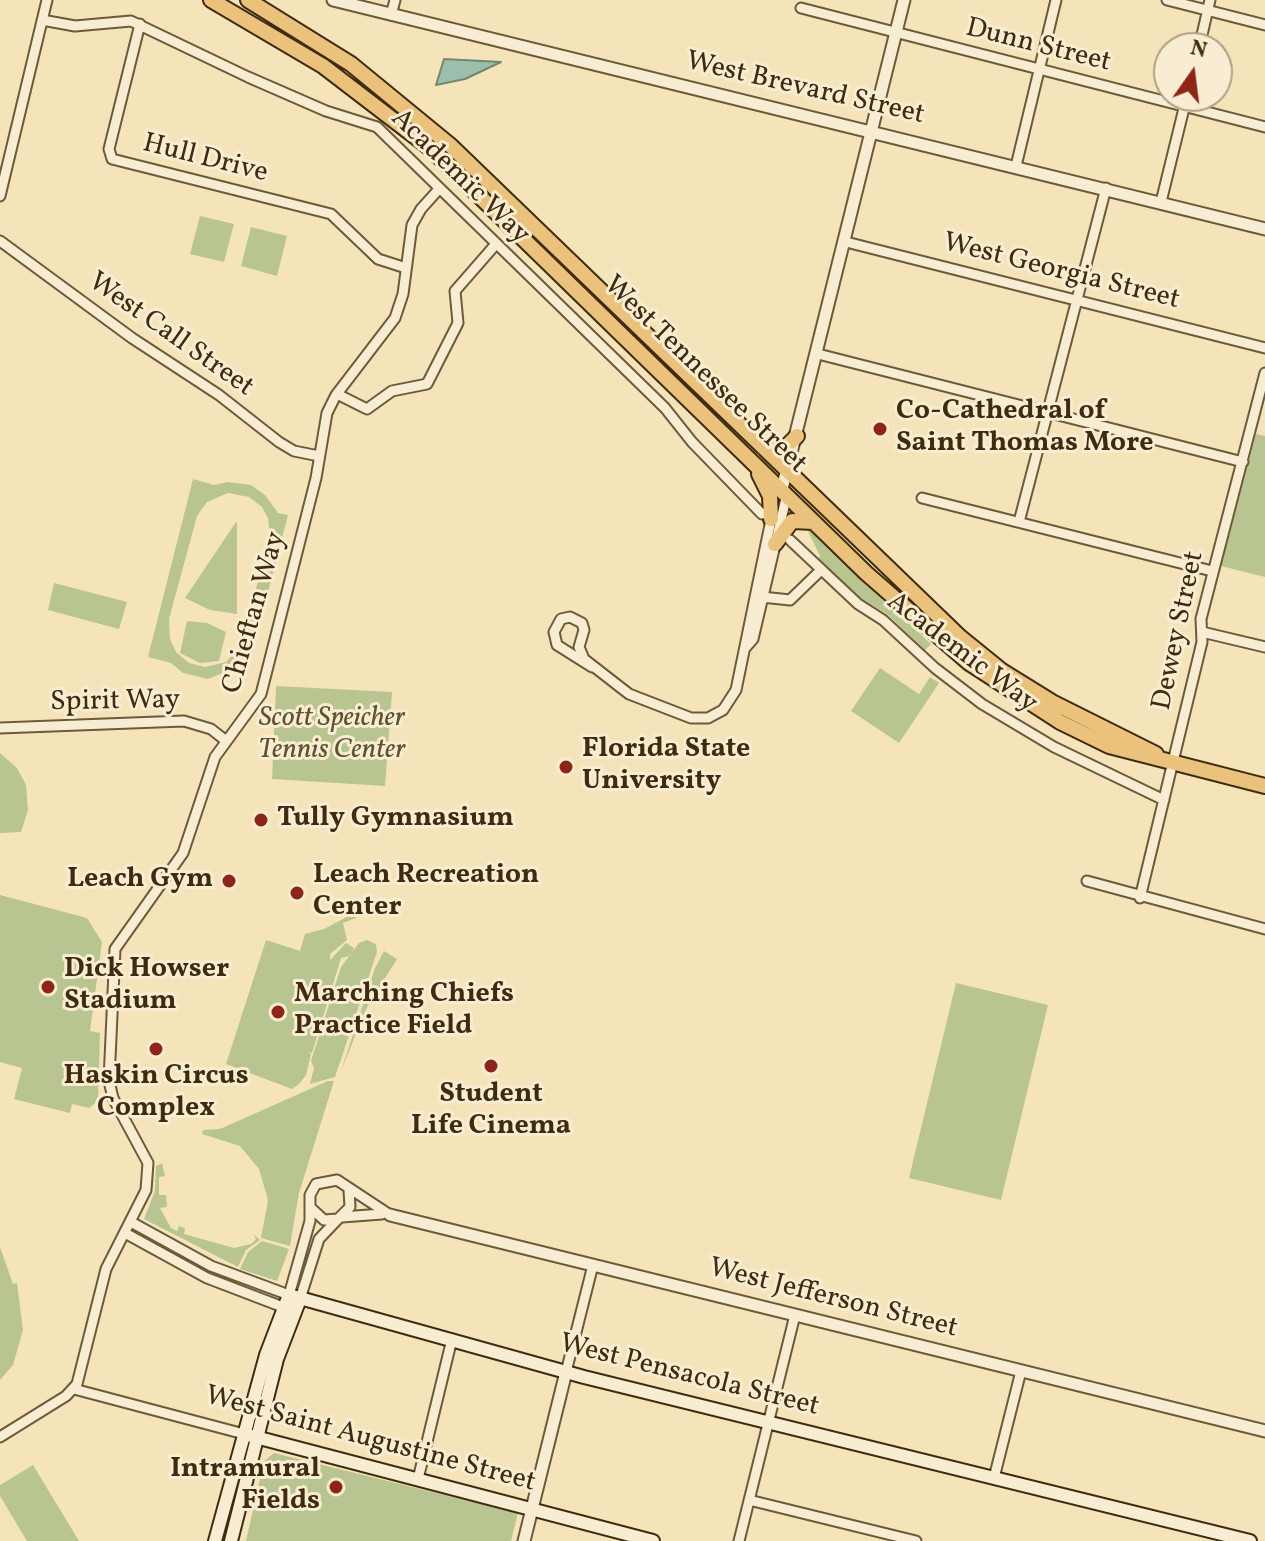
<!DOCTYPE html>
<style>
body{margin:0}
#map{position:relative;width:1265px;height:1541px;overflow:hidden;background:#f5e4b9;font-family:Vollkorn,serif}
canvas{display:block}
.north{position:absolute;left:1153px;top:32px;width:80px;height:80px;box-sizing:border-box;background:#f8edd2;border:2px solid #aea084;border-radius:50%;rotate:14deg;font-size:22px;font-weight:700;line-height:32px;text-align:center;color:#3f2c10}
.north::after{content:'';display:block;margin:auto;width:28px;height:36px;background:#8f2418;clip-path:polygon(50% 0,100% 100%,50% 72%,0 100%)}
</style>
<div id="map">
<canvas width="1265" height="1541"></canvas>
<div class="north">N</div>
</div>
<script>
const g = document.querySelector('canvas').getContext('2d');
g.lineJoin = 'round';
function fill(path, color) { g.fillStyle = color; g.fill(path, 'evenodd'); }
const shape = rows => new Path2D(rows.map(r => 'M' + r).join(''));
function stroke(path, color, width, dash) { g.strokeStyle = color; g.lineWidth = width; g.lineCap = dash ? 'butt' : 'round'; g.setLineDash(dash || []); g.stroke(path); }
function write(font, color, halo, rows, align = 'center') {
  g.font = font + ' Vollkorn,serif'; g.lineWidth = 6; g.setLineDash([]); g.textBaseline = 'middle'; g.strokeStyle = halo; g.fillStyle = color; for (const [text, x, y, turn = 0] of rows) {
    g.save(); g.translate(x, y); g.rotate((+turn || 0) * Math.PI / 180); g.textAlign = isNaN(turn) ? turn : align; if (halo) g.strokeText(text, 0, 0); g.fillText(text, 0, 0); g.restore();
  }
}
const green = shape([
 [200,216,234,224,224,262,190,254],
 [251,227,287,236,277,276,241,266],
 [1256,434,1265,436,1265,577,1221,566],
 [193,479,214,485,228,482,251,485,265,495,278,513,288,515,248,669,238,667,208,679,183,673,171,663,148,657],
 [228,493,249,497,262,507,268,518,270,535,241,646,226,662,205,667,189,663,176,652,170,639,169,619,197,516,207,502],
 [236,522,237,523,237,614,210,610,185,598],
 [805,525,931,644,925,650,887,614,859,597,817,561,820,556],
 [54,583,127,602,119,629,48,610],
 [187,621,207,623,226,632,219,661,200,663,180,653],
 [880,668,919,694,930,677,939,683,899,743,851,711],
 [276,686,392,692,385,786,272,779],
 [0,753,17,768,26,785,28,810,21,832,0,833],
 [0,895,87,918,102,942,90,1031,100,1033,98,1101,89,1108,72,1104,70,1113,14,1099,22,1068,0,1062],
 [358,911,356,918,343,923,347,940,330,954,330,960,346,943,354,948,350,956,341,958,312,1053,308,1052,311,1054,306,1075,299,1084,292,1089,226,1064,266,940,300,951,305,934,324,929],
 [367,940,376,944,377,952,335,1077,310,1084,314,1068,311,1061,341,967,359,943],
 [384,951,397,959,366,1009,341,1071,375,968],
 [956,983,1048,1005,1001,1200,909,1178],
 [328,1081,334,1081,299,1193,290,1246,261,1238,268,1200,259,1169,240,1146,202,1134,203,1130,220,1129],
 [162,1163,165,1176,159,1177,159,1195,166,1195,167,1207,160,1208,171,1228,177,1231,179,1226,185,1228,184,1234,234,1248,251,1244,256,1239,253,1234,260,1240,246,1250,238,1267,144,1219,155,1191,156,1166],
 [262,1241,289,1249,277,1281,240,1269,248,1252],
 [0,1247,13,1284,17,1283,23,1330,13,1365,0,1380],
 [274,1453,518,1513,511,1541,246,1541,264,1461],
 [33,1465,79,1541,27,1541,0,1496,0,1485]
]);
const water = shape([
 [444,59,501,62,465,79,436,85,444,59]
]);
const minor = shape([
 [1167,0,1265,25],
 [801,8,1265,127],
 [391,15,395,0],
 [42,20,75,26,131,21,248,77,326,111,377,127,665,408,692,442,762,514],
 [140,24,109,149,112,159,331,214,378,259,406,268],
 [1199,48,1210,0],
 [1016,166,1056,0],
 [0,196,47,0],
 [1161,202,1187,96],
 [0,241,132,338,219,395,279,442,294,451,319,456],
 [846,242,1265,348],
 [818,354,1243,462],
 [337,394,367,409,392,391,427,384,458,323,455,291,496,244],
 [922,498,1212,571],
 [1019,522,1106,188],
 [790,540,858,604,883,620,935,668,982,704,1054,747,1164,800],
 [762,597,790,600,821,570],
 [1202,632,1265,647],
 [746,647,753,639,787,494],
 [592,667,557,645,554,632,561,619,570,617,582,623,584,630,579,647,584,659,629,694,691,718,708,718,723,710,736,690,772,515],
 [0,728,184,721,211,729,225,740],
 [1087,881,1265,929],
 [1140,898,1202,642,1201,619,1265,373],
 [311,1208,324,1220,338,1219,350,1207,349,1190],
 [342,1217,382,1214],
 [131,1222,211,1266,289,1295,310,1221,310,1195,316,1184,337,1180,390,1215],
 [125,1233,207,1278,288,1309],
 [300,1299,319,1239,338,1219],
 [566,1372,593,1265],
 [74,1389,244,1434],
 [0,1437,66,1396,77,1384,106,1269,146,1190,148,1163,113,1098,109,1081,115,949,183,853,215,757,261,694,316,478,327,413,336,395,395,318,403,294,412,225,421,209,439,189],
 [994,1478,1021,1371],
 [418,1479,452,1339],
 [749,1500,916,1541],
 [739,1541,795,1315]
]);
const tertiary = shape([
 [333,0,1265,229],
 [782,489,904,0],
 [390,1215,1265,1431],
 [524,1541,566,1372]
]);
const secondary = shape([
 [244,1434,653,1541],
 [215,1541,266,1355,289,1295,584,1377,1250,1541],
 [231,1541,277,1359,300,1299]
]);
const primary = shape([
 [211,0,323,66,430,148,866,573,969,663,1060,722,1109,746,1265,786],
 [248,0,351,64,451,146,960,637,1002,671,1052,702,1156,754],
 [763,447,781,452,797,436],
 [759,474,770,496,771,519],
 [775,544,792,521,814,522]
]);
const markers = [
 [880,429,8,"#8f2418"],
 [566,767,8,"#8f2418"],
 [261,820,8,"#8f2418"],
 [229,881,8,"#8f2418"],
 [297,893,8,"#8f2418"],
 [48,987,8,"#8f2418"],
 [278,1012,8,"#8f2418"],
 [156,1049,8,"#8f2418"],
 [491,1066,8,"#8f2418"],
 [336,1487,8,"#8f2418"]
];
const streetNames = [
 ["Dunn Street",1038,47,14],
 ["West Brevard Street",805,90,13],
 ["Hull Drive",205,160,14],
 ["Academic Way",459,178,44],
 ["West Georgia Street",1061,273,14],
 ["West Call Street",170,336,35],
 ["West Tennessee Street",704,376,44],
 ["Chieftan Way",256,613,-74],
 ["Dewey Street",1180,631,-78],
 ["Academic Way",961,654,37],
 ["Spirit Way",115,703,-1],
 ["West Jefferson Street",833,1300,14],
 ["West Pensacola Street",689,1377,14],
 ["West Saint Augustine Street",370,1441,15]
];
const poiNames = [
 ["Co-Cathedral of",896,413],
 ["Saint Thomas More",896,445],
 ["Florida State",582,751],
 ["University",582,783],
 ["Tully Gymnasium",277,820],
 ["Leach Recreation",313,877],
 ["Center",313,909],
 ["Leach Gym",213,881,"right"],
 ["Dick Howser",64,971],
 ["Stadium",64,1003],
 ["Marching Chiefs",294,996],
 ["Practice Field",294,1028],
 ["Haskin Circus",156,1078,"center"],
 ["Complex",156,1110,"center"],
 ["Student",491,1096,"center"],
 ["Life Cinema",491,1128,"center"],
 ["Intramural",320,1471,"right"],
 ["Fields",320,1503,"right"]
];
const parkNames = [
 ["Scott Speicher",332,720],
 ["Tennis Center",332,752]
];
fill(green, '#b9c591');
fill(water, '#9cbfad');
stroke(water, '#77846e', 2);
stroke(minor, '#6c5a3a', 13);
stroke(tertiary, '#6c5a3a', 15);
stroke(secondary, '#3f2c10', 16);
stroke(primary, '#3f2c10', 18);
stroke(minor, '#f8edd2', 9);
stroke(tertiary, '#f8edd2', 11);
stroke(secondary, '#f8edd2', 12);
stroke(primary, '#eac27c', 14);
for (const [x, y, r, color] of markers) { const dot = new Path2D(); dot.arc(x, y, r, 0, 2 * Math.PI); g.fillStyle = color; g.fill(dot); stroke(dot, '#f8edd2', 3); }
write('28px', '#3f2c10', '#f8edd2', streetNames);
write('bold 28px', '#3f2c10', '#f8edd2', poiNames, 'left');
write('italic 28px', '#5e5230', '#f8edd2', parkNames);
</script>
